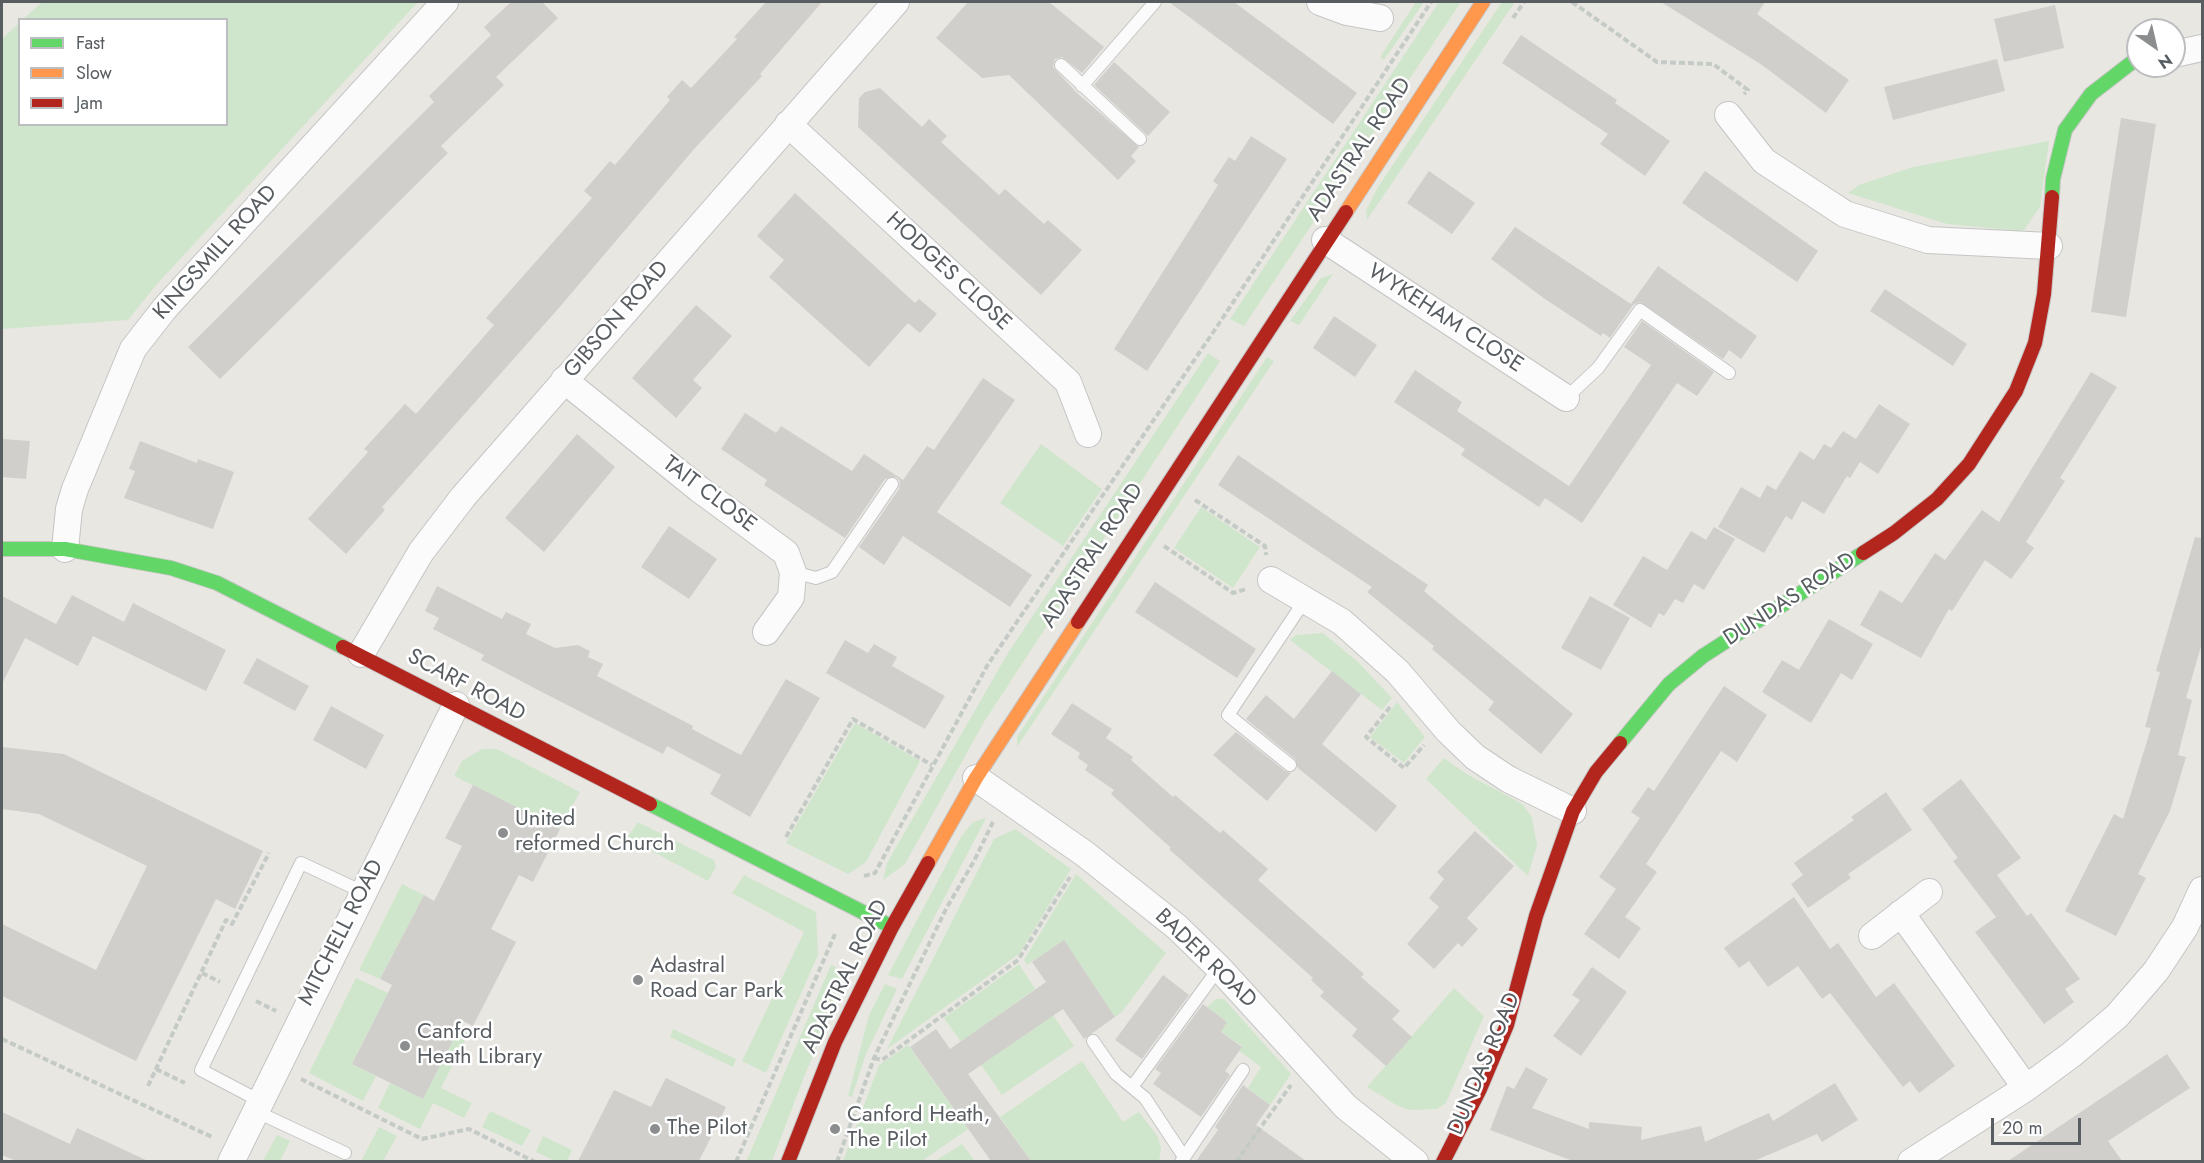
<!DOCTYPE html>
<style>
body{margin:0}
#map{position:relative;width:2204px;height:1163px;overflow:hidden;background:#e9e7e2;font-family:Jost,sans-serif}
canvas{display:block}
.frame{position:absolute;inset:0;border:3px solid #585d61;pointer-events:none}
.legend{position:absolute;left:18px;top:18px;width:210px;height:108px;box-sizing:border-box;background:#fff;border:2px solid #bcbec0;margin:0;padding:8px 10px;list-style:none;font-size:18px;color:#585d61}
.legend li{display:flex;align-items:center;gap:12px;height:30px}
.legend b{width:30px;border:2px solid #bcbec0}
.north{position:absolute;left:2126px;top:18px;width:60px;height:60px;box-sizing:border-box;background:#fff;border:2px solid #bcbec0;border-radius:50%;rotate:146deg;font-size:16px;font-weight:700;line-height:24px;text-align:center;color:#585d61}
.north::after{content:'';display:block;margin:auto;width:21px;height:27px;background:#8b8d8e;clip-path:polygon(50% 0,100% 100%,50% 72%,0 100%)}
.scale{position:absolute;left:1991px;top:1118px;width:90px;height:27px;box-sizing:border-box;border:3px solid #585d61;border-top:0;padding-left:8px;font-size:18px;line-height:21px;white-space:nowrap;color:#585d61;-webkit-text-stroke:4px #fff;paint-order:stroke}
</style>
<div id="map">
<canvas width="2204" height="1163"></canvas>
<div class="frame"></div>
<ul class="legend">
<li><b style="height:8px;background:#63d668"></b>Fast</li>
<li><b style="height:8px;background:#ff974d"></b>Slow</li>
<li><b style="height:8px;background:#b3261e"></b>Jam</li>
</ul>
<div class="north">N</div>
<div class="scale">20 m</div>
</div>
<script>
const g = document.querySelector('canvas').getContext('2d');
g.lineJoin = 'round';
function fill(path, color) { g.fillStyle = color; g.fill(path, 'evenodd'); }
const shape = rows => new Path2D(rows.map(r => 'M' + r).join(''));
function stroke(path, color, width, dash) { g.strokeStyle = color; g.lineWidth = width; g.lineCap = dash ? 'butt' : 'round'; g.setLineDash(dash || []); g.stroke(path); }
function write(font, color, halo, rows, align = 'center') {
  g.font = font + ' Jost,sans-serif'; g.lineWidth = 5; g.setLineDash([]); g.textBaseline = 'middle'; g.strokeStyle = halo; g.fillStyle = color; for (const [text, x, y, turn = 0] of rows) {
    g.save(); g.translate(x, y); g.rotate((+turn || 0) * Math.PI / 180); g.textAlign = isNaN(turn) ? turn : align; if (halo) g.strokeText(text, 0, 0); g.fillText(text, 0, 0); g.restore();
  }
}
const green = shape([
 [42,2,418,2,157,284,128,320,2,329,2,39,19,23,20,124,226,124,226,20,23,19],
 [1416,2,1424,2,1384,60,1380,57],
 [1439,2,1461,2,1244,326,1230,319],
 [1502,2,1515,2,1367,220,1366,211,1378,187],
 [2049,141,2040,207,2024,230,2019,231,1947,224,1848,193,1859,185,1913,167],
 [1333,274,1299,325,1290,321,1321,278],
 [1208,353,1220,361,984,722,905,864,883,880,887,863,1008,653],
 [1267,357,1274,361,1017,747,1017,737],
 [1041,444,1102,489,1063,546,1000,503],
 [1201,507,1260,547,1233,588,1174,548],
 [1323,633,1358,662,1392,698,1382,710,1290,640,1296,635],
 [1397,702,1425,737,1404,763,1370,737],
 [855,723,920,761,866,862,848,874,786,843],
 [482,749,497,749,580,792,560,829,454,776,462,761],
 [1444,758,1468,775,1512,798,1523,805,1532,817,1537,845,1528,876,1426,779],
 [986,818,902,979,888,975,961,837,973,822],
 [638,822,714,860,716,867,708,881,627,838],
 [1015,829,1071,869,1019,954,887,1049,994,839],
 [1076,874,1166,953,1122,1012,1115,1017,1064,941,1027,965,1024,960],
 [744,875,816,912,818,955,766,1073,742,1061,804,932,732,893],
 [402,884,424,895,380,979,359,970],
 [1019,964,1035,989,961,1042,944,1018],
 [831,965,848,974,804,1077,772,1161,746,1162],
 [356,978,388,993,352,1064,376,1076,363,1101,309,1073],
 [885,984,897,989,866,1054,852,1097,848,1096,869,1015],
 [1454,988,1484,1016,1446,1103,1437,1109,1410,1110,1398,1106,1367,1087],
 [1216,999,1224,999,1291,1074,1270,1105,1248,1088,1261,1067,1239,1051,1242,1046,1221,1032,1227,1022,1207,1007],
 [1053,1015,1074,1046,1002,1095,981,1065],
 [459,1028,469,1033,441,1088,472,1103,464,1118,433,1103,420,1129,378,1108,390,1083,423,1099],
 [673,1029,736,1059,733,1067,670,1037],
 [908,1045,968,1129,922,1161,843,1161,879,1065],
 [1082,1061,1123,1122,1139,1112,1158,1137,1161,1148,1159,1162,1031,1161,1000,1117],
 [490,1111,531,1130,522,1146,482,1127],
 [379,1127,397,1136,383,1161,361,1161],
 [277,1135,290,1141,280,1161,263,1161],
 [543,1136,572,1150,567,1161,555,1161,536,1152],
 [962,1144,975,1161,935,1161]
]);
const building = shape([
 [511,2,542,2,558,18,496,77,504,85,441,146,448,153,220,379,188,347,434,102,429,96,491,35,484,27],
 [766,2,822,2,760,74,762,76,695,148,558,309,382,507,385,510,346,554,308,519,368,452,364,449,405,404,416,414,494,325,486,318,592,198,584,191,610,161,615,165,670,100,667,97,682,80,691,88,737,39,734,37],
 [968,2,1049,2,1104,47,1082,73,1062,57,1055,59,1053,67,1076,92,1139,147,1131,156,1136,161,1118,180,1009,75,982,78,936,38],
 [1169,2,1234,2,1357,93,1333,124],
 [1661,2,1765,2,1757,14,1849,80,1826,113,1762,65],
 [2055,5,2064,48,2004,62,1994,19],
 [1521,35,1617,100,1615,103,1670,141,1645,176,1600,144,1608,134,1502,63],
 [1997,59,2005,91,1893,120,1884,87],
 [1114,62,1170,112,1148,136,1094,85],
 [880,88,922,127,929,119,947,136,941,142,999,195,1005,189,1044,224,1048,220,1082,250,1041,295,858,127,859,98,865,92],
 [2121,118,2156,124,2126,317,2091,312],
 [1251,136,1287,159,1147,371,1114,349,1218,185,1213,181,1229,157,1235,161],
 [1429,171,1475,203,1452,234,1407,203],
 [1705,171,1818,251,1797,282,1682,203],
 [795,193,915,303,919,299,937,314,920,333,908,323,869,367,769,277,784,260,757,236],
 [1515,227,1631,304,1658,266,1757,336,1741,359,1729,350,1723,359,1640,302,1633,305,1610,338,1603,333,1601,336,1545,299,1491,259],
 [1885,289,1967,344,1953,366,1870,311],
 [696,305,732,336,693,380,702,388,676,418,632,378],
 [1334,316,1377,345,1355,377,1313,348],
 [1642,321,1714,372,1697,396,1677,383,1582,523,1545,498,1539,507,1461,455,1465,449,1394,402,1415,370,1462,402,1457,411,1569,486,1651,365,1624,347],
 [2091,372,2117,387,2060,478,2065,481,2026,542,2034,548,2011,579,1985,560,1952,611,1949,609,1921,658,1860,625,1880,590,1902,603,1935,553,1945,560,1982,510,1999,522],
 [983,378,1015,400,937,512,1032,575,1010,607,903,536,884,565,859,547,899,489,900,481,896,477,885,479,845,538,764,485,767,480,721,449,745,413,776,433,781,426,852,471,864,454,903,480,927,446,934,450],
 [1879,404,1910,424,1878,474,1860,462,1850,478,1847,476,1824,514,1802,501,1792,520,1786,516,1764,553,1718,527,1741,487,1760,498,1767,485,1776,490,1800,451,1814,460,1824,444,1831,448,1843,431,1856,439],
 [577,434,615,467,544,552,505,518],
 [2,439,30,441,26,479,2,477],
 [140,441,197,463,198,459,234,472,213,529,124,498,135,471,129,469],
 [1238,455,1428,585,1424,591,1431,597,1573,714,1541,754,1488,710,1494,702,1432,649,1434,646,1367,592,1372,587,1218,485],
 [669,526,717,559,689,599,641,567],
 [1714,527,1735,539,1704,590,1694,584,1683,603,1675,599,1664,616,1659,613,1651,628,1613,605,1643,556,1667,570,1691,531,1706,540],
 [2195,537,2202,538,2202,643,2186,698,2192,700,2178,755,2186,757,2170,811,2138,874,2146,878,2116,936,2065,911,2114,814,2123,819,2151,728,2145,727,2160,672,2156,671],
 [1155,582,1256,649,1237,678,1135,612],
 [437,586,502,619,506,612,531,624,526,634,555,648,578,645,590,651,588,657,603,664,597,676,693,726,692,729,741,755,786,679,820,698,750,817,710,794,721,775,667,746,663,754,538,690,481,660,484,655,433,629,439,618,425,611],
 [72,595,124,622,133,603,226,650,206,691,93,636,78,666,25,638,2,684,2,596,56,624],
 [1590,596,1630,618,1601,670,1561,648],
 [1829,619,1873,644,1852,680,1841,673,1811,723,1762,692,1782,660,1799,670],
 [845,640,868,653,874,644,897,657,892,666,945,696,925,729,826,673],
 [257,658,309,686,295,711,243,683],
 [1332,671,1361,694,1322,744,1397,806,1376,832,1298,768,1295,759,1246,719,1266,695,1294,719],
 [1724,686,1767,715,1737,762,1721,751,1646,864,1657,872,1625,917,1641,928,1619,959,1584,934,1616,889,1599,877,1640,818,1631,812,1648,787,1654,791],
 [1072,703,1112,729,1106,738,1133,757,1131,760,1173,797,1175,795,1220,833,1223,830,1268,869,1258,880,1364,974,1361,977,1400,1011,1392,1019,1412,1037,1386,1066,1352,1036,1357,1029,1320,996,1324,992,1311,980,1313,978,1169,849,1171,848,1111,794,1114,790,1085,770,1088,765,1078,758,1080,753,1051,734],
 [331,706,384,735,366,769,313,740],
 [1236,732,1285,771,1291,773,1267,801,1213,755],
 [2,747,64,754,263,851,235,909,216,899,136,1061,2,996,2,924,96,970,147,866,39,814,2,809],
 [1961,779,2021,858,1997,875,2027,916,2031,913,2080,979,2065,989,2074,1002,2044,1024,1975,932,1996,917,1953,861,1958,858,1922,809],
 [473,785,560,829,533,882,519,875,491,929,516,942,473,1026,463,1021,423,1099,352,1064,392,985,380,979,424,895,434,901,462,846,445,838],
 [1886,792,1912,830,1848,874,1851,878,1808,908,1791,884,1803,875,1794,863,1854,820,1851,817],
 [1475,831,1514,866,1467,918,1478,929,1462,947,1458,943,1434,969,1407,944,1439,907,1429,898,1444,879,1437,872],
 [1794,897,1830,949,1838,943,1876,997,1894,983,1955,1066,1919,1093,1910,1081,1903,1087,1830,993,1822,999,1798,966,1768,987,1749,961,1739,968,1724,948],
 [1064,940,1115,1017,1084,1039,1063,1009,968,1074,1031,1161,991,1161,910,1047,936,1029,950,1049,1046,982,1032,962],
 [1592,967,1627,992,1581,1056,1553,1036,1580,1000,1572,995],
 [1163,975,1189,995,1142,1059,1115,1040],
 [1203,1004,1227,1022,1221,1032,1242,1047,1225,1071,1230,1075,1201,1117,1153,1084,1161,1073,1155,1069],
 [2167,1054,2190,1088,2108,1141,2122,1161,2008,1161],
 [1526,1067,1548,1079,1532,1108,1589,1129,1589,1122,1642,1127,1641,1140,1701,1126,1705,1142,1769,1113,1773,1121,1835,1083,1858,1120,1822,1142,1817,1134,1754,1161,1573,1161,1490,1130,1507,1086,1514,1089],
 [666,1078,726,1107,699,1161,578,1161,614,1090,651,1107],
 [1243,1085,1270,1105,1256,1125,1306,1161,1196,1161,1218,1130,1215,1127],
 [2,1112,70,1144,77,1128,148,1161,16,1161,2,1155]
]);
const path = shape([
 [1572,2,1657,62,1713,64,1748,90,1744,94],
 [1513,18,1524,2],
 [1195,500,1265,546,1266,555],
 [1164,546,1233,593,1246,589],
 [1390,707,1366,737,1404,768,1424,745],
 [786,837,853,719,932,765],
 [864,876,875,873,987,666,1218,325,1431,2],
 [202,973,220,982],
 [256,1001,276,1011],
 [2,1039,212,1137],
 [874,1058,882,1060,1018,960,1070,877],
 [156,1069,185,1083],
 [301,1079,422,1139,469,1129,535,1162],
 [148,1086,226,920,232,924,269,853],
 [736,1162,835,934],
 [837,1162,874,1058,946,909,974,861,993,822],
 [1236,1162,1291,1085]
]);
const lane = shape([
 [1061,65,1140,139],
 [1082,86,1155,2],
 [1566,398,1598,368,1640,310,1729,373],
 [793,572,816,578,832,572,892,484],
 [1290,765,1228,715,1305,600],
 [1093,1041,1116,1074,1145,1098,1184,1157],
 [1132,1087,1219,968],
 [260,1101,201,1070,301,863,363,892],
 [255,1111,345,1153],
 [1181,1162,1243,1070]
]);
const street = shape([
 [1320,2,1347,12,1380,18],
 [2174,54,2202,48],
 [1728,115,1764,161,1845,214,1928,240,2049,246],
 [788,124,1068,382,1088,434],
 [1325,240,1566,398],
 [564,380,699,489,786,553,793,572,791,597,766,632],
 [65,549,69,509,75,489,133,349,165,308,445,2],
 [1271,580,1342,622,1398,672,1448,731,1475,757,1508,779,1573,811],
 [361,654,421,552,463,497,896,2],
 [976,778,1085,854,1177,927,1219,968,1346,1107,1415,1162],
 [1901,913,2026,1088],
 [1872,936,1929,892],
 [231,1162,456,705],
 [1911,1162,2026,1088,2071,1055,2117,1016,2156,971,2185,927,2202,890]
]);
const fast = shape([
 [2052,197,2053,179,2065,130,2091,94,2131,63,2138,61],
 [2,549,65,549,171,568,217,583,343,647],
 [1620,743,1669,684,1703,656,1863,553],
 [650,804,892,927]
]);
const slow = shape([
 [1346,212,1483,2],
 [928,863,976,778,1078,622]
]);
const jam = shape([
 [1863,553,1894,533,1937,499,1969,464,2016,391,2035,343,2044,294,2052,197],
 [1078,622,1346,212],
 [343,647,650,804],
 [788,1162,835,1042,892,927,928,863],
 [1443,1162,1480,1089,1507,1025,1536,916,1573,811,1596,772,1620,743]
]);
const markers = [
 [503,833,6,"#8b8d8e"],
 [638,980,6,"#8b8d8e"],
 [405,1046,6,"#8b8d8e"],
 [655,1129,6,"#8b8d8e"],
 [835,1129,6,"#8b8d8e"]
];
const streetNames = [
 ["ADASTRAL ROAD",1360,150,-56],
 ["KINGSMILL ROAD",216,253,-48],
 ["HODGES CLOSE",948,272,43],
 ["WYKEHAM CLOSE",1445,319,33],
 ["GIBSON ROAD",617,320,-49],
 ["TAIT CLOSE",709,495,37],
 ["ADASTRAL ROAD",1093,556,-57],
 ["DUNDAS ROAD",1790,600,-33],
 ["SCARF ROAD",466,686,28],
 ["MITCHELL ROAD",342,933,-63],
 ["BADER ROAD",1205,959,44],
 ["ADASTRAL ROAD",846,977,-64],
 ["DUNDAS ROAD",1485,1064,-67]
];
const poiNames = [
 ["United",515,820],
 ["reformed Church",515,845],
 ["Adastral",650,967],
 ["Road Car Park",650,992],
 ["Canford",417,1033],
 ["Heath Library",417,1058],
 ["Canford Heath,",847,1116],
 ["The Pilot",847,1141],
 ["The Pilot",667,1129]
];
fill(green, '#d0e6cc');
fill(building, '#d0cfcc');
stroke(lane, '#c5c5c5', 14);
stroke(street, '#c5c5c5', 28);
stroke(fast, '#c6c6c6', 16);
stroke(slow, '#c6c6c6', 16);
stroke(jam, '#c6c6c6', 16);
stroke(path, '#c4cac6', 4, [6, 3]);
stroke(lane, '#fcfbfb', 12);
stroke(street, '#fcfbfb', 26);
stroke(fast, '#63d668', 14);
stroke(slow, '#ff974d', 14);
stroke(jam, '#b3261e', 14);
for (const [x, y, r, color] of markers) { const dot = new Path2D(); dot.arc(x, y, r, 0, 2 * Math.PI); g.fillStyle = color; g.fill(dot); stroke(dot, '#fff', 2); }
write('22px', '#585d61', '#fff', streetNames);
write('22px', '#585d61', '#fff', poiNames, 'left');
</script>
